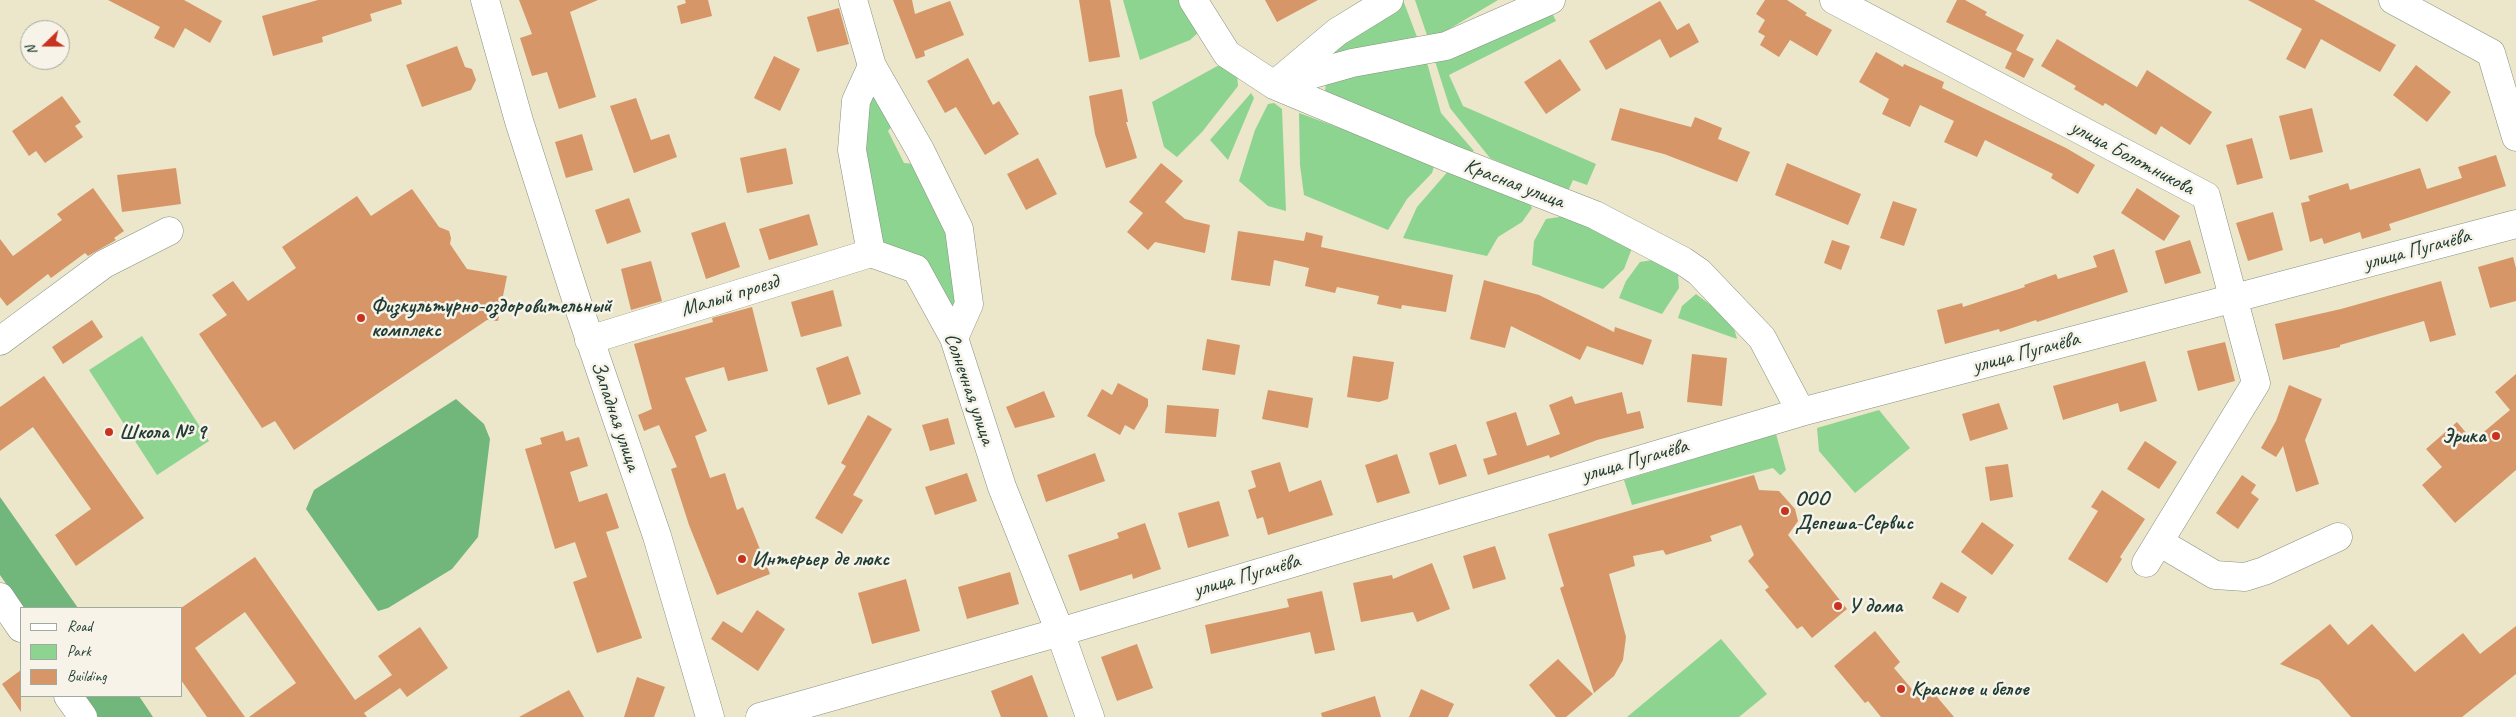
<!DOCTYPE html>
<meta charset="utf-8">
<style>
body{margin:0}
#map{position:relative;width:2516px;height:717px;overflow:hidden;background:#ece6cb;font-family:Caveat,sans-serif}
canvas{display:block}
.legend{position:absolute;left:20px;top:607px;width:162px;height:90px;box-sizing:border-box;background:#f7f3e8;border:1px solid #a1aaa0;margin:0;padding:6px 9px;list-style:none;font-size:15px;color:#1f3d34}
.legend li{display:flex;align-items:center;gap:10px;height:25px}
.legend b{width:25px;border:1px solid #a1aaa0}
.north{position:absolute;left:20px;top:20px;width:50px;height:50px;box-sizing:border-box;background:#f7f3e8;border:1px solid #a1aaa0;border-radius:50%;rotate:248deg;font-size:14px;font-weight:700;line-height:20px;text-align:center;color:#1f3d34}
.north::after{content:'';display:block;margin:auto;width:18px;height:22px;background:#c8321e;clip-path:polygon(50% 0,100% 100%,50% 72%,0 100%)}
</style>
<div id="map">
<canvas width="2516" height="717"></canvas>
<ul class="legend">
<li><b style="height:6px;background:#fff"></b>Road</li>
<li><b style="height:14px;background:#8cd48f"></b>Park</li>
<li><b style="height:14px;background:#d69668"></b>Building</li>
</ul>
<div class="north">N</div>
</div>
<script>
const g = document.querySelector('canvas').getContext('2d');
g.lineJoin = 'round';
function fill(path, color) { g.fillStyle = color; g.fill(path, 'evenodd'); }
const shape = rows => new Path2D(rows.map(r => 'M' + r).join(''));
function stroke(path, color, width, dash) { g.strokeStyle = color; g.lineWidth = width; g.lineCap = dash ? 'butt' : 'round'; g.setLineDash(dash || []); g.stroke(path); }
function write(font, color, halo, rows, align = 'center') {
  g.font = font + ' Caveat,sans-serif'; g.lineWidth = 5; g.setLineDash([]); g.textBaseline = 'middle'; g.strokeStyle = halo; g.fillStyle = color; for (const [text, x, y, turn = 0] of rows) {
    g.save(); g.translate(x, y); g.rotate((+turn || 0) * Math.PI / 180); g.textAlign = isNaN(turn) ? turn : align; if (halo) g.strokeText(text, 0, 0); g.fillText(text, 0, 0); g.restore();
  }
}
const green = shape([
 [1123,0,1181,0,1200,31,1190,40,1140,60],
 [1403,0,1420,45,1329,57,1344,36],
 [1415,0,1498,0,1429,41],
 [1549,7,1556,21,1449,75,1463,106,1596,164,1587,185,1573,180,1568,191,1490,158,1450,108,1434,58],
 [1426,59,1441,113,1474,151,1470,153,1325,93,1326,80],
 [1221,64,1237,72,1238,86,1202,132,1177,157,1164,147,1152,102],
 [875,85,894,124,888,131,904,163,915,164,951,229,963,301,953,312,879,246,860,153,868,92],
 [1251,93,1254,98,1228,160,1210,140],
 [1274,103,1282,109,1286,211,1268,206,1239,181,1255,130,1268,104],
 [1299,113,1435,163,1432,173,1407,199,1388,230,1304,195,1300,165],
 [1450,169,1527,198,1532,208,1522,222,1498,237,1487,256,1403,238,1417,207],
 [1566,216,1632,248,1624,269,1603,289,1532,265,1534,241,1546,219],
 [1653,260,1678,275,1679,288,1662,314,1619,298,1626,281,1640,262],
 [1696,294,1732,321,1737,339,1678,318,1682,306],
 [142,336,209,441,157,475,89,370],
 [1879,410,1910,448,1855,493,1819,451,1817,428],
 [1776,434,1786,470,1782,474,1780,475,1773,468,1632,505,1624,480],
 [1721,639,1767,694,1739,717,1627,717]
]);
const forest = shape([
 [456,399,484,424,490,439,478,537,452,569,388,608,378,611,306,509,314,490],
 [0,497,78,608,23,608,0,575],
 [83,696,139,696,153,717,98,717]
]);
const building = shape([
 [108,0,184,0,222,21,210,43,185,28,174,48,154,38,160,27],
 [318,0,401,0,402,4,370,14,372,21,322,37,323,42,273,56,262,16],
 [519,0,598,0,570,12,596,97,559,109,547,72,532,76,520,38,532,34],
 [685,0,708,0,712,16,681,24,677,6,686,3],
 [893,0,912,0,915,14,950,1,964,35,924,51,925,56,916,59],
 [1079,0,1110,0,1120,57,1089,62],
 [1265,0,1318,0,1277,22],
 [1765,0,1787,0,1807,13,1805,15,1832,30,1817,56,1790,40,1779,57,1760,45,1765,36,1758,32,1765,20,1756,14],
 [1957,0,1965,0,1987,12,1985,15,2024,35,2016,50,2034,59,2024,78,2005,68,2012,53,1946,22],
 [2248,0,2314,0,2396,45,2380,72,2321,39,2305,69,2286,59,2302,29],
 [1660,1,1677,30,1689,23,1699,42,1670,58,1660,39,1606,70,1589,41],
 [839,8,849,44,817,52,807,17],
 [2057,39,2137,87,2147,70,2212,112,2190,145,2161,126,2156,135,2105,103,2103,106,2074,89,2076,86,2041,66],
 [457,46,465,67,472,69,476,80,471,90,422,107,406,65],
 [1876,52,1903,67,1904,64,1944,82,1942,88,2066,148,2095,165,2078,194,2051,178,2053,174,1985,140,1977,157,1944,142,1954,121,1920,105,1910,127,1882,114,1889,99,1859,82],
 [774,56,800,69,780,111,754,98],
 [968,58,993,105,999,101,1019,134,985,155,956,107,945,113,927,81],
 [1560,59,1581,90,1546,114,1524,82],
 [2416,65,2451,92,2427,122,2393,95],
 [1122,89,1128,122,1126,122,1137,158,1106,168,1095,134,1089,96],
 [62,96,81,122,75,126,83,137,45,163,36,151,29,156,12,131],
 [636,98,651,140,669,134,677,157,634,173,610,106],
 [1620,108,1691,127,1695,117,1722,128,1718,139,1750,152,1737,182,1664,154,1611,140],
 [2312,108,2323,152,2290,160,2279,116],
 [582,134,593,170,566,178,555,142],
 [2252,138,2263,178,2237,185,2226,145],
 [786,148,793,184,747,193,740,158],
 [2496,155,2506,186,2389,224,2391,230,2362,239,2360,232,2324,244,2322,238,2310,242,2301,203,2310,201,2308,196,2348,183,2350,190,2420,168,2427,189,2462,178,2458,167],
 [1038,158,1057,194,1026,210,1007,174],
 [1161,163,1183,181,1165,202,1185,219,1210,225,1205,253,1155,242,1148,250,1127,232,1143,213,1129,202],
 [1787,163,1861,194,1848,225,1775,195],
 [176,168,181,204,122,212,117,175],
 [93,188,124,231,114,238,116,240,88,256,85,253,51,278,48,274,7,306,0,297,0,239,13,256,62,220,57,214],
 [2137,188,2180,216,2164,241,2121,213],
 [412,189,439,227,449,231,451,238,450,244,467,269,507,276,498,321,487,320,294,450,275,421,262,428,199,334,227,315,212,295,233,281,248,301,296,268,282,247,357,196,371,216],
 [629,198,641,232,607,244,595,210],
 [1893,201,1917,209,1904,246,1880,238],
 [2273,212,2283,250,2248,261,2236,223],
 [809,214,818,245,769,260,759,229],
 [725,222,740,267,706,279,691,233],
 [1238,231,1304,241,1306,232,1323,236,1321,247,1453,275,1446,312,1402,305,1401,309,1377,304,1379,296,1337,287,1335,293,1305,286,1309,268,1274,260,1270,286,1231,280],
 [1832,240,1850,246,1841,270,1824,263],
 [2190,240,2201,273,2165,284,2155,251],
 [2114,249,2128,292,2037,322,2036,320,2000,332,1999,329,1945,344,1937,310,1962,303,1963,307,2025,287,2024,285,2056,274,2058,279,2097,267,2093,256],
 [2513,257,2516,268,2516,301,2490,308,2478,267],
 [651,261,662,301,631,310,621,269],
 [1484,280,1539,295,1614,332,1615,327,1652,340,1643,365,1587,346,1580,360,1511,326,1505,348,1470,339],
 [2441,281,2456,335,2430,342,2424,321,2340,345,2340,347,2283,360,2275,324,2341,309],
 [833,290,842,326,801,337,791,302],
 [752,307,768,371,728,381,724,367,685,378,707,431,695,436,710,478,725,473,737,510,743,507,770,574,717,595,689,525,671,469,677,467,659,425,644,431,638,415,652,409,634,344,713,322,712,318],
 [92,320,103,337,63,364,52,347],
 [1207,339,1240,345,1235,375,1202,370],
 [2225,342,2235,381,2198,391,2187,351],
 [1692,354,1727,358,1722,406,1687,402],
 [848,356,861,394,828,405,816,368],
 [1353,356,1394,362,1388,399,1379,402,1347,397],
 [2145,361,2157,401,2120,412,2118,403,2063,420,2053,386],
 [2516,374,2516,470,2455,523,2422,485,2442,467,2426,449,2457,422,2473,441,2510,410,2495,392],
 [44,376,144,518,76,566,55,535,91,509,33,427,0,451,0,407],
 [1118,383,1148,399,1148,406,1134,430,1125,425,1120,435,1087,416,1102,389,1112,395],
 [2289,385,2322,399,2305,440,2319,484,2296,492,2283,446,2276,457,2261,448,2276,421],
 [1268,390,1313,398,1308,428,1262,419],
 [1044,391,1055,417,1015,428,1006,407],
 [1622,392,1627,414,1640,411,1644,428,1597,440,1550,458,1549,455,1488,475,1483,459,1497,455,1486,422,1516,412,1527,446,1560,434,1549,405,1572,396,1575,404],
 [1999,403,2008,429,1970,441,1962,414],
 [1167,405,1219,409,1216,437,1165,433],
 [868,415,892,429,853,495,863,500,842,534,815,518,846,466,841,463],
 [948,418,955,444,930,451,922,425],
 [563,431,566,441,579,437,588,466,570,472,579,502,607,493,619,528,606,532,642,638,597,653,573,582,587,577,575,542,555,549,525,449,542,444,540,438],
 [2145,441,2177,462,2159,489,2127,469],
 [1456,444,1467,476,1439,485,1429,453],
 [1095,453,1105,481,1046,502,1037,475],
 [1397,454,1410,493,1377,503,1365,465],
 [1280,462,1289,492,1321,480,1333,515,1268,535,1263,517,1257,519,1248,490,1256,487,1251,471],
 [2008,464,2013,497,1990,501,1985,467],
 [967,473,977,501,935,515,925,487],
 [1754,475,1759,490,1779,491,1795,509,1798,521,1788,535,1847,609,1812,638,1802,626,1797,629,1765,590,1769,587,1748,561,1754,555,1741,525,1710,536,1712,541,1666,555,1663,550,1633,556,1635,566,1609,574,1626,637,1623,660,1614,676,1594,693,1560,588,1564,586,1548,534],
 [2242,475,2256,485,2251,493,2259,499,2238,529,2216,513],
 [2102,490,2145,519,2120,557,2122,559,2107,583,2068,559,2098,511,2091,507],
 [1219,501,1229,536,1188,548,1178,513],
 [1982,522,2014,545,1992,575,1961,552],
 [1145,523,1161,569,1133,579,1132,574,1080,591,1068,555,1119,538,1117,533],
 [1495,546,1506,579,1473,589,1463,556],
 [255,557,355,700,392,675,378,656,420,627,448,668,407,697,400,688,364,713,367,717,249,717,296,683,245,612,195,648,245,717,207,717,181,680,181,608],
 [1432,563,1450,609,1417,622,1413,612,1361,622,1353,583,1392,575,1393,579],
 [1010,572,1019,604,967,619,958,587],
 [906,579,920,631,872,644,858,593],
 [1941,582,1967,597,1958,613,1932,598],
 [1322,591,1335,650,1315,654,1310,632,1211,654,1205,625,1289,607,1287,599],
 [757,610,785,629,758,671,711,639,723,621,742,633],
 [2330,624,2348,645,2372,624,2415,672,2463,633,2480,654,2516,626,2516,674,2462,717,2351,717,2319,680,2280,664],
 [1875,631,1900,662,1894,668,1916,694,1927,685,1954,717,1881,717,1868,701,1865,703,1834,666],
 [1137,644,1153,688,1117,701,1101,657],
 [1558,659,1593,694,1566,717,1556,717,1529,685],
 [21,670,21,712,2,684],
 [1032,675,1048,717,1001,717,991,691],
 [637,677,665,687,654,717,624,717],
 [1421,689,1454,704,1448,717,1409,717],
 [569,690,584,717,519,717],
 [1375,696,1381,717,1322,717,1321,713]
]);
const minor = shape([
 [485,0,519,121,577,302,657,536,710,717],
 [853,0,872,66,920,150,959,229,969,304,954,338],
 [1193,0,1227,54,1274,85,1449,158,1595,215,1683,261,1699,272,1762,338,1801,412],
 [1834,0,2206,196,2256,383,2146,563],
 [2393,0,2491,53,2516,137],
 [1281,79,1337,32,1389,0],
 [1274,85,1352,63,1446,46,1551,0],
 [871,253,916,269,954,338,1002,487,1060,632,1090,717],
 [871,253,852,150,856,101,872,66],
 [589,340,871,253],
 [0,341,104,264,169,231],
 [2159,542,2215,575,2245,577,2264,571,2338,537],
 [0,597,21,628],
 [68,696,83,717],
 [760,717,1060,632,1801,412,2516,224]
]);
const markers = [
 [361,318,5,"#c8321e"],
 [109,432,5,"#c8321e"],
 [2496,436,5,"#c8321e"],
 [1785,511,5,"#c8321e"],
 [742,559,5,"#c8321e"],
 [1838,606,5,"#c8321e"],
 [1901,689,5,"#c8321e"]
];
const streetNames = [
 ["улица Болотникова",2132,158,28],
 ["Красная улица",1514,184,21],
 ["улица Пугачёва",2417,250,-15],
 ["Малый проезд",730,296,-17],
 ["улица Пугачёва",2026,353,-15],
 ["Солнечная улица",969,389,71],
 ["Западная улица",615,416,71],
 ["улица Пугачёва",1635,461,-16],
 ["улица Пугачёва",1247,576,-16]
];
const poiNames = [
 ["Физкультурно-оздоровительный",371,306],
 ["комплекс",371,330],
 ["Школа № 9",119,432],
 ["Эрика",2486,436,"right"],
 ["ООО",1795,499],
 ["Депеша-Сервис",1795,523],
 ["Интерьер де люкс",752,559],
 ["У дома",1848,606],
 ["Красное и белое",1911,689]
];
fill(green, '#8cd48f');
fill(forest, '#71b67a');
fill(building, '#d69668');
stroke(minor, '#869280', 29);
stroke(minor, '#fff', 28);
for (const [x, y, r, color] of markers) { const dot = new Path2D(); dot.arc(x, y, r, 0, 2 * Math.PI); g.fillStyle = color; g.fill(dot); stroke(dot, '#f7f3e8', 2); }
write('21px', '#1f3d34', '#f7f3e8', streetNames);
write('bold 21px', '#1f3d34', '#f7f3e8', poiNames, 'left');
</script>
